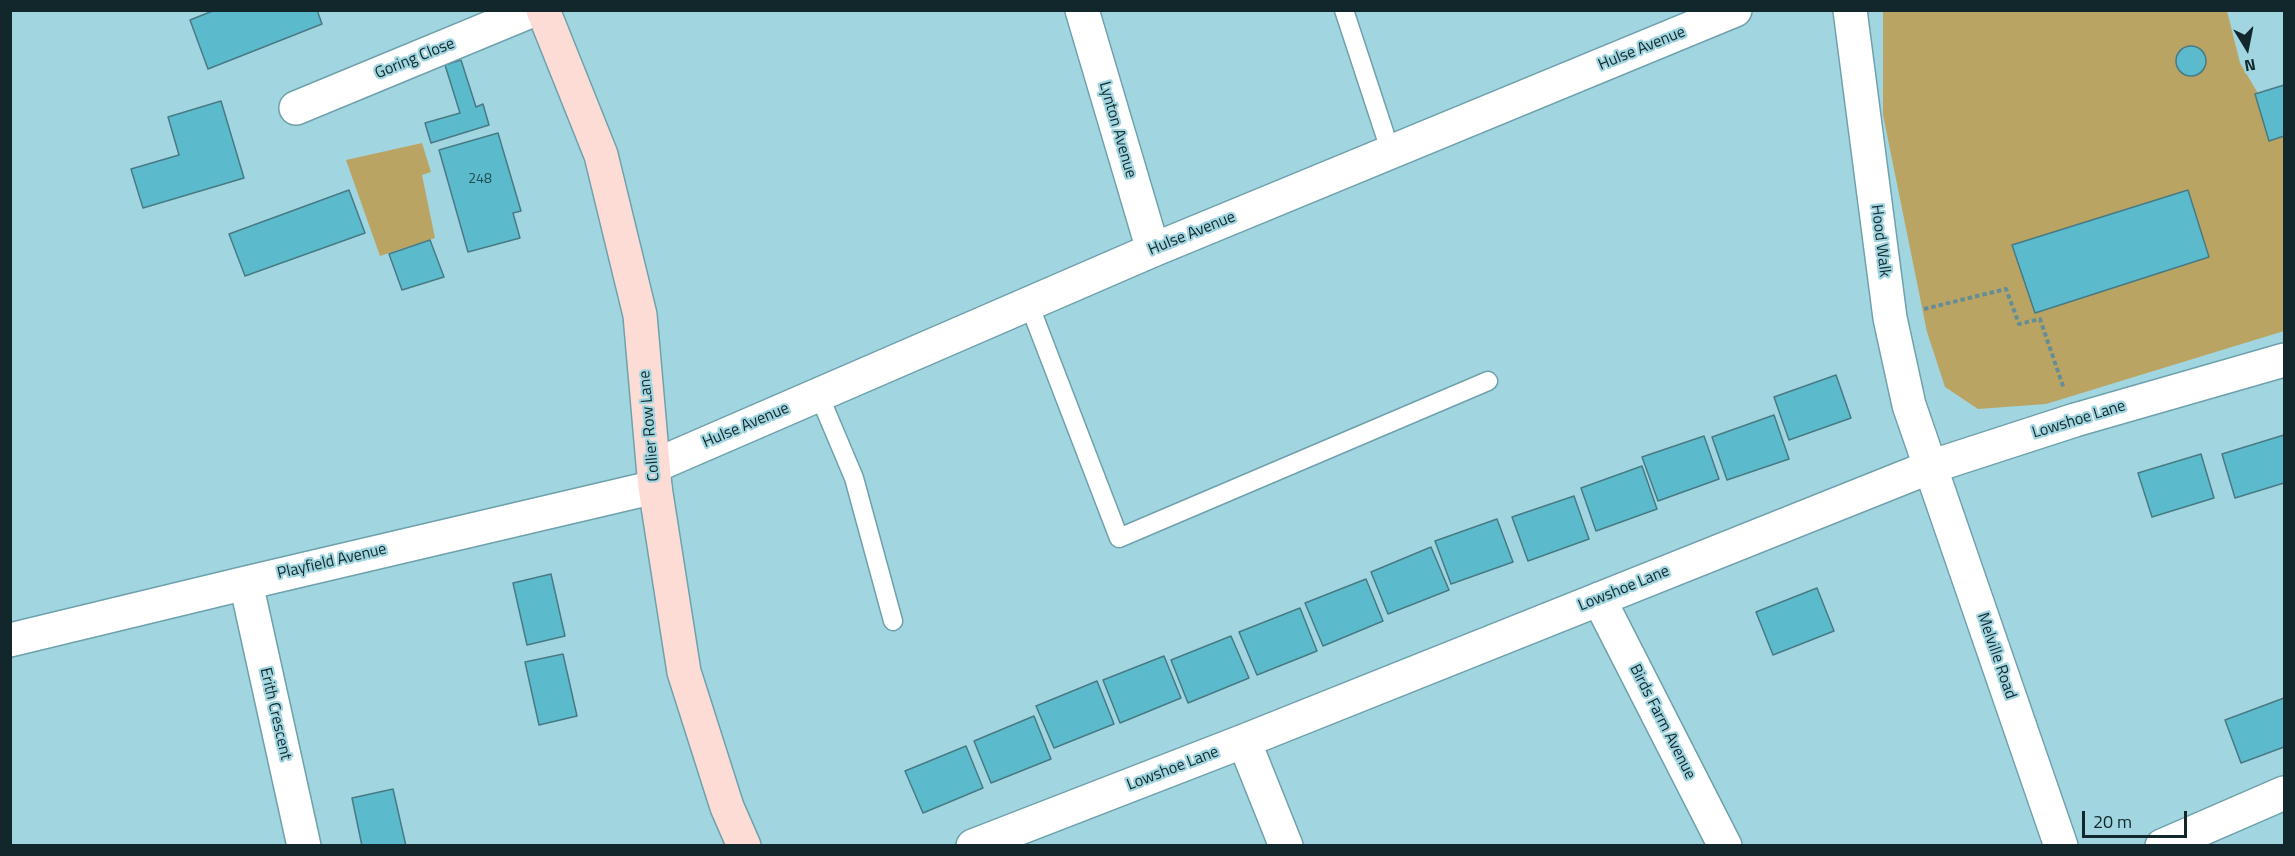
<!DOCTYPE html>
<style>
body{margin:0}
#map{position:relative;width:2295px;height:856px;overflow:hidden;background:#a1d6e1;font-family:"Titillium Web",sans-serif}
canvas{display:block}
.frame{position:absolute;inset:0;border:12px solid #12272b;pointer-events:none}
.north{position:absolute;left:2217px;top:18px;width:60px;height:60px;-webkit-text-stroke:4px #a1d6e1;paint-order:stroke;rotate:170deg;font-size:16px;font-weight:700;line-height:24px;text-align:center;color:#12272b}
.north::after{content:'';display:block;margin:auto;width:21px;height:27px;background:#12272b;clip-path:polygon(50% 0,100% 100%,50% 72%,0 100%)}
.scale{position:absolute;left:2082px;top:811px;width:105px;height:27px;box-sizing:border-box;border:3px solid #12272b;border-top:0;padding-left:8px;font-size:18px;line-height:21px;white-space:nowrap;color:#12272b;-webkit-text-stroke:4px #a1d6e1;paint-order:stroke}
</style>
<div id="map">
<canvas width="2295" height="856"></canvas>
<div class="frame"></div>
<div class="north">N</div>
<div class="scale">20 m</div>
</div>
<script>
const g = document.querySelector('canvas').getContext('2d');
g.lineJoin = 'round';
function fill(path, color) { g.fillStyle = color; g.fill(path, 'evenodd'); }
const shape = rows => new Path2D(rows.map(r => 'M' + r).join(''));
function stroke(path, color, width, dash) { g.strokeStyle = color; g.lineWidth = width; g.lineCap = dash ? 'butt' : 'round'; g.setLineDash(dash || []); g.stroke(path); }
function write(font, color, halo, rows, align = 'center') {
  g.font = font + ' "Titillium Web",sans-serif'; g.lineWidth = 4.5; g.setLineDash([]); g.textBaseline = 'middle'; g.strokeStyle = halo; g.fillStyle = color; for (const [text, x, y, turn = 0] of rows) {
    g.save(); g.translate(x, y); g.rotate((+turn || 0) * Math.PI / 180); g.textAlign = isNaN(turn) ? turn : align; if (halo) g.strokeText(text, 0, 0); g.fillText(text, 0, 0); g.restore();
  }
}
const green = shape([
 [1883,11,2227,11,2240,63,2284,137,2284,331,2046,404,1978,409,1945,387,1927,332,1883,115],
 [422,143,431,172,422,175,435,238,380,256,346,160]
]);
const building = shape([
 [215,10,317,10,322,24,208,69,190,20,215,10],
 '2176 61a15 15 0 1 1 30 0a15 15 0 1 1-30 0Z',
 [461,60,476,107,483,104,489,125,431,143,425,123,460,113,445,65,461,60],
 [2284,85,2284,136,2269,141,2255,94,2284,85],
 [221,101,244,178,143,208,131,169,179,155,168,117,221,101],
 [498,133,521,211,513,213,520,238,468,252,439,150,498,133],
 [349,190,365,233,245,276,229,234,349,190],
 [2188,190,2209,257,2035,313,2012,245,2188,190],
 [430,240,444,277,402,290,389,254,430,240],
 [1836,375,1851,418,1789,440,1774,397,1836,375],
 [1774,415,1789,459,1727,480,1712,437,1774,415],
 [2284,435,2284,483,2235,498,2222,454,2284,435],
 [1704,436,1719,479,1658,501,1642,457,1704,436],
 [2201,454,2214,498,2152,517,2138,473,2201,454],
 [1642,466,1657,509,1596,531,1581,488,1642,466],
 [1574,496,1589,539,1528,561,1512,517,1574,496],
 [1497,519,1513,562,1451,584,1435,541,1497,519],
 [1431,547,1449,590,1388,614,1371,572,1431,547],
 [551,574,565,636,527,645,513,583,551,574],
 [1366,579,1383,621,1323,646,1305,603,1366,579],
 [1817,588,1834,631,1773,655,1756,612,1817,588],
 [1300,608,1317,651,1257,675,1239,632,1300,608],
 [1231,636,1249,678,1188,703,1171,660,1231,636],
 [563,654,577,716,539,725,525,662,563,654],
 [1164,656,1181,698,1120,723,1103,680,1164,656],
 [1097,681,1114,724,1054,748,1036,706,1097,681],
 [2284,698,2284,747,2241,763,2225,720,2284,698],
 [1034,716,1051,759,991,783,974,741,1034,716],
 [966,746,983,788,923,813,905,771,966,746],
 [393,789,406,846,362,846,352,798,393,789]
]);
const path = shape([
 [1924,309,2006,289,2019,324,2040,319,2064,389]
]);
const lane = shape([
 [1344,10,1391,153],
 [1029,304,1119,538,1488,381],
 [819,395,854,478,893,621]
]);
const street = shape([
 [1082,10,1153,250],
 [1850,10,1890,318,1909,405,2061,846],
 [296,108,533,10],
 [654,466,1153,250,1735,10],
 [246,583,304,846],
 [1599,599,1725,846],
 [10,640,246,583,655,487],
 [1244,741,1286,846],
 [973,846,1244,741,1930,467,2075,420,2284,360],
 [2162,846,2284,793]
]);
const secondary = shape([
 [543,10,601,155,640,315,655,487,684,672,727,807,744,846]
]);
const numberNames = [
 ["248",480,180]
];
const streetNames = [
 ["Hulse Avenue",1642,49,-22],
 ["Goring Close",415,59,-22],
 ["Lynton Avenue",1117,130,74],
 ["Hulse Avenue",1192,234,-22],
 ["Hood Walk",1880,241,83],
 ["Lowshoe Lane",2079,420,-17],
 ["Collier Row Lane",650,426,-95],
 ["Hulse Avenue",746,426,-23],
 ["Playfield Avenue",332,562,-13],
 ["Lowshoe Lane",1624,589,-22],
 ["Melville Road",1996,656,71],
 ["Erith Crescent",275,714,77],
 ["Birds Farm Avenue",1662,722,63],
 ["Lowshoe Lane",1173,769,-21]
];
fill(green, '#baa464');
fill(building, '#5bbbcd');
stroke(building, '#487a84', 1.5);
stroke(lane, '#6ea1ab', 21);
stroke(street, '#6ea1ab', 36);
stroke(secondary, '#6ea1ab', 36);
stroke(path, '#658d95', 4, [4.5, 3]);
stroke(lane, '#fff', 18);
stroke(street, '#fff', 33);
stroke(secondary, '#fedcd6', 33);
write('14px', '#244c54', null, numberNames);
write('16px', '#12272b', '#a1d6e1', streetNames);
</script>
